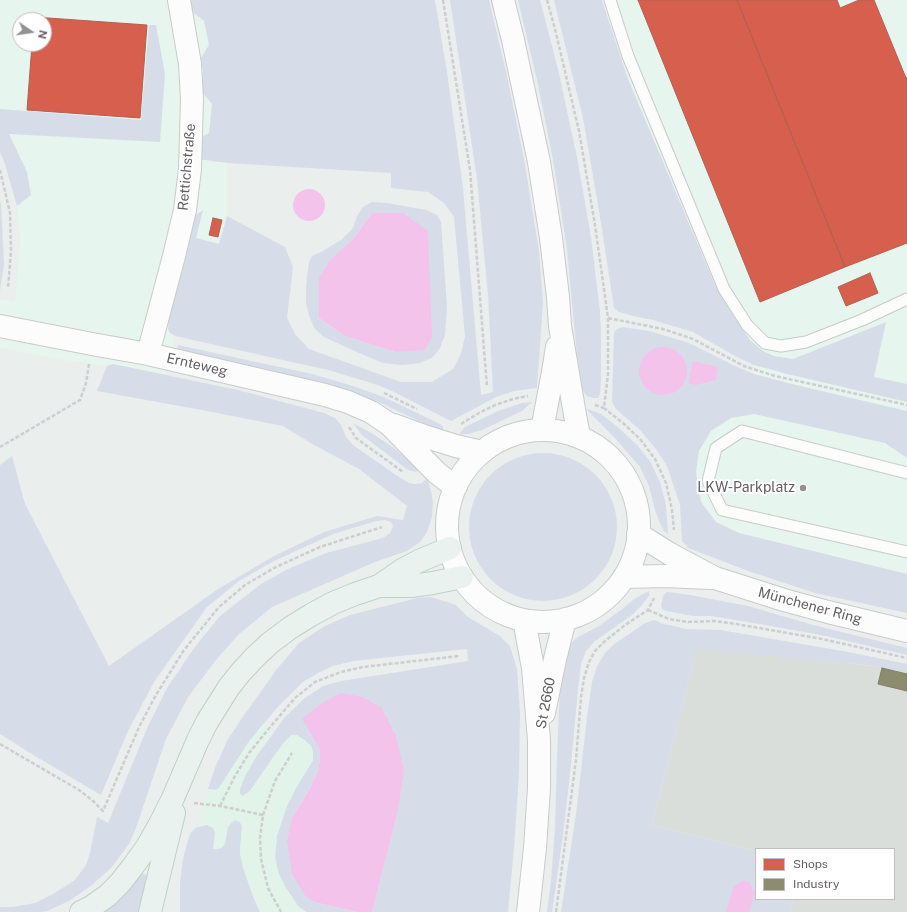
<!DOCTYPE html>
<meta charset="utf-8">
<style>
body{margin:0}
#map{position:relative;width:907px;height:912px;overflow:hidden;background:#eaeeec;font-family:"Public Sans",sans-serif}
canvas{display:block}
.legend{position:absolute;left:755px;top:848px;width:140px;height:52px;box-sizing:border-box;background:#fff;border:1px solid #c2bfc1;margin:0;padding:5px 7px;list-style:none;font-size:12px;color:#665f64}
.legend li{display:flex;align-items:center;gap:8px;height:20px}
.legend b{width:20px;border:1px solid #c2bfc1}
.north{position:absolute;left:12px;top:12px;width:40px;height:40px;box-sizing:border-box;background:#fff;border:1px solid #c2bfc1;border-radius:50%;rotate:103deg;font-size:11px;font-weight:700;line-height:16px;text-align:center;color:#665f64}
.north::after{content:'';display:block;margin:auto;width:14px;height:18px;background:#949194;clip-path:polygon(50% 0,100% 100%,50% 72%,0 100%)}
</style>
<div id="map">
<canvas width="907" height="912"></canvas>
<ul class="legend">
<li><b style="height:11px;background:#d6604d"></b>Shops</li>
<li><b style="height:11px;background:#8c8c6e"></b>Industry</li>
</ul>
<div class="north">N</div>
</div>
<script>
const g = document.querySelector('canvas').getContext('2d');
g.lineJoin = 'round';
function fill(path, color) { g.fillStyle = color; g.fill(path, 'evenodd'); }
const shape = rows => new Path2D(rows.map(r => 'M' + r).join(''));
function stroke(path, color, width, dash) { g.strokeStyle = color; g.lineWidth = width; g.lineCap = dash ? 'butt' : 'round'; g.setLineDash(dash || []); g.stroke(path); }
function write(font, color, halo, rows, align = 'center') {
  g.font = font + ' "Public Sans",sans-serif'; g.lineWidth = 4; g.setLineDash([]); g.textBaseline = 'middle'; g.strokeStyle = halo; g.fillStyle = color; for (const [text, x, y, turn = 0] of rows) {
    g.save(); g.translate(x, y); g.rotate((+turn || 0) * Math.PI / 180); g.textAlign = isNaN(turn) ? turn : align; if (halo) g.strokeText(text, 0, 0); g.fillText(text, 0, 0); g.restore();
  }
}
const commercial = shape([
 [0,0,189,0,191,11,204,21,209,45,201,58,203,70,202,92,212,104,209,133,198,159,228,163,227,172,227,216,219,244,196,238,193,217,169,319,168,329,170,333,175,336,166,374,113,364,107,366,69,361,0,348,0,299,15,302,20,242,17,206,31,195,9,134,0,112],
 [20,20,44,20,44,44,20,44],
 [588,0,907,0,907,574,739,533,716,522,701,502,696,473,699,451,711,431,731,418,754,414,754,358,735,331]
]);
const industrial = shape([
 [697,648,875,666,907,673,907,912,790,912,793,899,894,899,894,849,756,849,756,851,652,825]
]);
const green = shape([
 [189,0,435,0,447,72,463,188,481,395,493,392,488,295,477,179,450,0,489,0,507,76,524,159,539,251,543,302,537,388,514,391,496,397,451,421,390,390,375,384,328,370,175,336,170,333,168,329,169,319,193,217,203,210,196,238,219,244,227,216,285,247,293,267,287,318,295,334,309,349,401,382,432,382,453,369,461,354,465,336,454,217,444,203,428,192,391,188,391,173,228,163,197,159,199,138,209,133,212,104,202,92,203,70,201,58,209,45,204,21,191,11],
 [518,0,540,0,558,69,578,162,591,237,600,311,601,333,601,379,600,393,598,398,593,398,587,396,584,392,581,386,576,346,567,249,553,160,537,80],
 [554,0,602,0,628,79,715,285,731,312,750,340,763,351,774,356,793,359,886,322,874,377,907,384,907,402,787,374,754,365,735,356,693,332,653,320,633,316,619,312,614,308,601,223,583,118],
 [149,25,156,25,165,74,160,142,9,134,27,172,31,195,17,206,5,164,0,152,0,109,141,120],
 [0,201,1,204,4,264,0,291],
 [372,202,387,203,426,210,437,215,441,222,442,235,447,308,445,335,440,348,433,357,420,363,402,365,383,363,359,353,324,337,315,329,309,316,306,302,306,286,309,262,312,256,323,251,341,240,353,228,357,216,363,207],
 [372,213,403,213,395,352,345,336,319,318,331,259,353,239],
 [622,327,649,331,689,343,739,368,754,374,796,385,907,411,907,458,885,443,754,414,731,418,711,431,699,451,696,473,701,502,716,522,739,533,907,574,907,613,815,593,751,572,688,548,682,541,680,505,667,466,656,449,640,430,616,409,612,402,614,332,617,329],
 [178,345,312,374,353,386,386,398,442,425,443,427,444,433,379,402,353,392,178,350,177,349],
 [113,364,238,390,324,413,335,418,341,425,346,437,353,445,396,475,409,483,415,484,422,483,427,478,431,491,433,502,432,517,427,532,420,542,407,551,375,562,272,607,238,635,216,660,188,697,166,739,136,828,129,844,112,867,92,885,69,901,47,911,41,912,0,912,0,907,13,907,35,903,53,894,75,880,86,865,90,853,97,817,108,823,148,726,167,688,194,648,220,616,261,584,288,569,326,553,383,538,390,533,393,526,391,522,385,520,376,521,333,534,274,561,239,581,207,607,154,682,128,731,101,795,35,756,0,734,0,465,12,456,25,504,109,666,218,589,274,556,324,532,377,516,403,520,407,506,359,469,314,445,283,426,207,411,97,391,107,366],
 [532,402,522,411,482,430,468,434,459,434,465,427,498,411,522,403],
 [586,409,593,411,601,414,619,428,637,445,650,461,660,482,666,505,668,534,664,531,659,521,655,510,649,486,640,467,615,438],
 [353,423,373,434,391,446,420,468,418,471,416,472,408,470,362,435],
 '469 527a74 74 0 1 1 148 0a74 74 0 1 1-148 0Z',
 [649,591,649,596,642,605,632,615,594,642,586,651,581,664,578,689,571,765,563,835,555,892,552,912,547,912,551,880,555,828,557,758,560,686,569,645,578,637,599,626,621,610,633,600,641,595],
 [666,592,668,592,690,595,748,606,813,625,907,648,907,655,826,636,782,628,718,617,710,616,693,616,666,611,662,609,661,605,662,601,663,596],
 [431,597,456,605,468,617,500,636,510,646,517,669,520,712,519,773,514,848,508,912,372,912,397,815,319,747,320,758,318,771,309,790,292,818,318,903,357,912,306,912,298,906,285,887,278,872,275,857,277,835,287,806,296,788,313,760,313,752,311,746,303,739,286,740,274,756,250,791,244,795,242,796,240,794,240,789,245,776,257,755,285,717,305,698,323,686,341,681,468,661,467,649,353,661,333,666,318,673,303,682,276,709,248,743,219,788,216,790,208,789,215,768,227,741,240,721,276,670,299,643,325,626,350,615,417,598],
 [654,620,664,624,686,629,721,630,848,652,907,664,907,673,875,666,697,649,652,825,756,851,756,899,793,899,790,912,561,912,576,814,587,717,592,682,597,666,605,653,613,645,645,623],
 [235,820,240,822,242,826,240,853,243,867,253,896,260,912,180,912,180,883,183,859,188,840,191,832,197,827,201,826,207,825,212,827,228,826],
 [142,873,146,875,147,879,139,912,103,912,139,875]
]);
const sand = shape([
 [264,723,274,732,257,755,245,776,240,789,240,794,242,796,244,795,250,791,274,756,286,740,291,735,297,735,303,739,311,746,313,752,313,760,296,788,287,806,277,835,275,857,278,872,285,886,298,906,306,912,260,912,253,896,243,867,240,853,242,826,240,822,235,820,232,821,228,827,225,844,221,848,217,849,213,849,215,832,212,827,207,825,197,827,208,789,216,790,219,788,248,743]
]);
const water = shape([
 '293 205a16 16 0 1 1 32 0a16 16 0 1 1-32 0Z',
 [372,213,403,213,428,231,432,338,424,350,395,352,345,336,319,318,319,278,331,259,353,239],
 '639 371a24 24 0 1 1 48 0a24 24 0 1 1-48 0Z',
 [693,361,718,367,716,380,696,385,688,383],
 [341,693,363,697,382,708,396,736,404,771,397,815,372,912,357,912,318,903,306,897,292,874,287,841,292,818,309,790,318,771,320,758,319,747,302,719,322,703],
 [742,881,749,882,755,892,749,912,726,912,734,886]
]);
const shops = shape([
 [638,0,737,0,845,267,760,302,638,0],
 [737,0,837,0,840,8,859,0,874,0,906,78,907,77,907,243,845,267,737,0],
 [34,17,147,25,140,118,27,110,32,44,44,44,44,20,34,20,34,17],
 [213,218,222,220,218,237,209,235,213,218],
 [870,273,878,293,846,306,838,287,870,273]
]);
const industry = shape([
 [882,668,907,674,907,691,878,684,882,668]
]);
const path = shape([
 [443,0,470,170,487,387],
 [547,0,555,29,579,131,595,225,608,318,608,374,604,408,623,423,640,439,655,459,666,483,672,510,674,530],
 [0,170,10,213,11,251,8,288],
 [608,318,663,329,693,339,744,366,775,376,907,405],
 [384,393,417,409],
 [595,405,604,408],
 [461,424,479,413,495,405,513,399,528,396],
 [349,427,356,438,403,472],
 [0,447,80,400,86,383,89,364],
 [648,610,669,619,688,622,715,621,736,624,822,639,907,658],
 [0,744,79,790,92,800,103,811,139,727,156,695,184,650,219,607,245,585,276,567,320,547,382,527],
 [194,803,220,806,263,815,260,838,261,859,268,888,281,912],
 [220,806,235,776,249,753,271,726,295,698,315,682,341,672,363,667,459,656],
 [263,815,275,781,292,753],
 [556,912,576,760,581,697,584,678,589,662,595,651,604,642,625,625,648,610,654,598]
]);
const service = shape([
 [610,0,628,56,724,289,747,325,765,343,781,346,806,342,862,320,907,299],
 [907,473,742,431,716,448,708,481,722,510,907,552]
]);
const minor = shape([
 [0,326,92,344,148,354,325,395,348,402,371,412,389,424,437,473,450,483,456,486],
 [148,354,174,256,185,210,190,169,192,99,190,64,179,0],
 [394,425,427,437,456,446,482,452]
]);
const secondary = shape([
 [503,0,513,40,539,162,551,238,558,297,560,326,575,415,579,436],
 [542,430,553,372,557,347],
 '447 526a96 96 0 1 1 192 0a96 96 0 1 1-192 0Z',
 [638,534,670,554,715,578,784,600,828,612,907,631],
 [624,577,664,576,711,578],
 [524,620,533,668,539,740,539,788,535,848,528,912],
 [544,713,555,659,565,619]
]);
const primary = shape([
 [379,586,411,586,433,583,462,577],
 [81,912,91,907,107,896,120,883,131,869,147,847,160,824,173,798,198,740,207,722,229,687,241,672,255,657,270,643,290,628,311,615,333,603,355,594,379,586,402,570,419,561,450,548],
 [150,912,174,813]
]);
const markers = [
 [803,488,4,"#949194"]
];
const streetNames = [
 ["Rettichstraße",187,167,-85],
 ["Ernteweg",197,365,13],
 ["Münchener Ring",810,606,15],
 ["St 2660",546,703,-79]
];
const poiNames = [
 ["LKW-Parkplatz",795,488]
];
fill(commercial, '#e6f5ed');
fill(industrial, '#dadedb');
fill(green, '#d7dde8');
fill(sand, '#e2f3ea');
fill(water, '#f3c3ec');
fill(shops, '#d6604d');
stroke(shops, '#b46054', 1);
fill(industry, '#8c8c6e');
stroke(industry, '#817e6b', 1);
stroke(service, '#c9cbca', 13);
stroke(minor, '#c9cbca', 24);
stroke(secondary, '#cacaca', 24);
stroke(primary, '#bbd3c6', 24);
stroke(path, '#ceced2', 2.5, [4, 2]);
stroke(service, '#fcfcfc', 11);
stroke(minor, '#fcfcfc', 22);
stroke(secondary, '#fcfcfc', 22);
stroke(primary, '#eaf2ef', 22);
for (const [x, y, r, color] of markers) { const dot = new Path2D(); dot.arc(x, y, r, 0, 2 * Math.PI); g.fillStyle = color; g.fill(dot); stroke(dot, '#fff', 1.5); }
write('14px', '#665f64', '#fff', streetNames);
write('14px', '#665f64', '#fff', poiNames, 'right');
</script>
